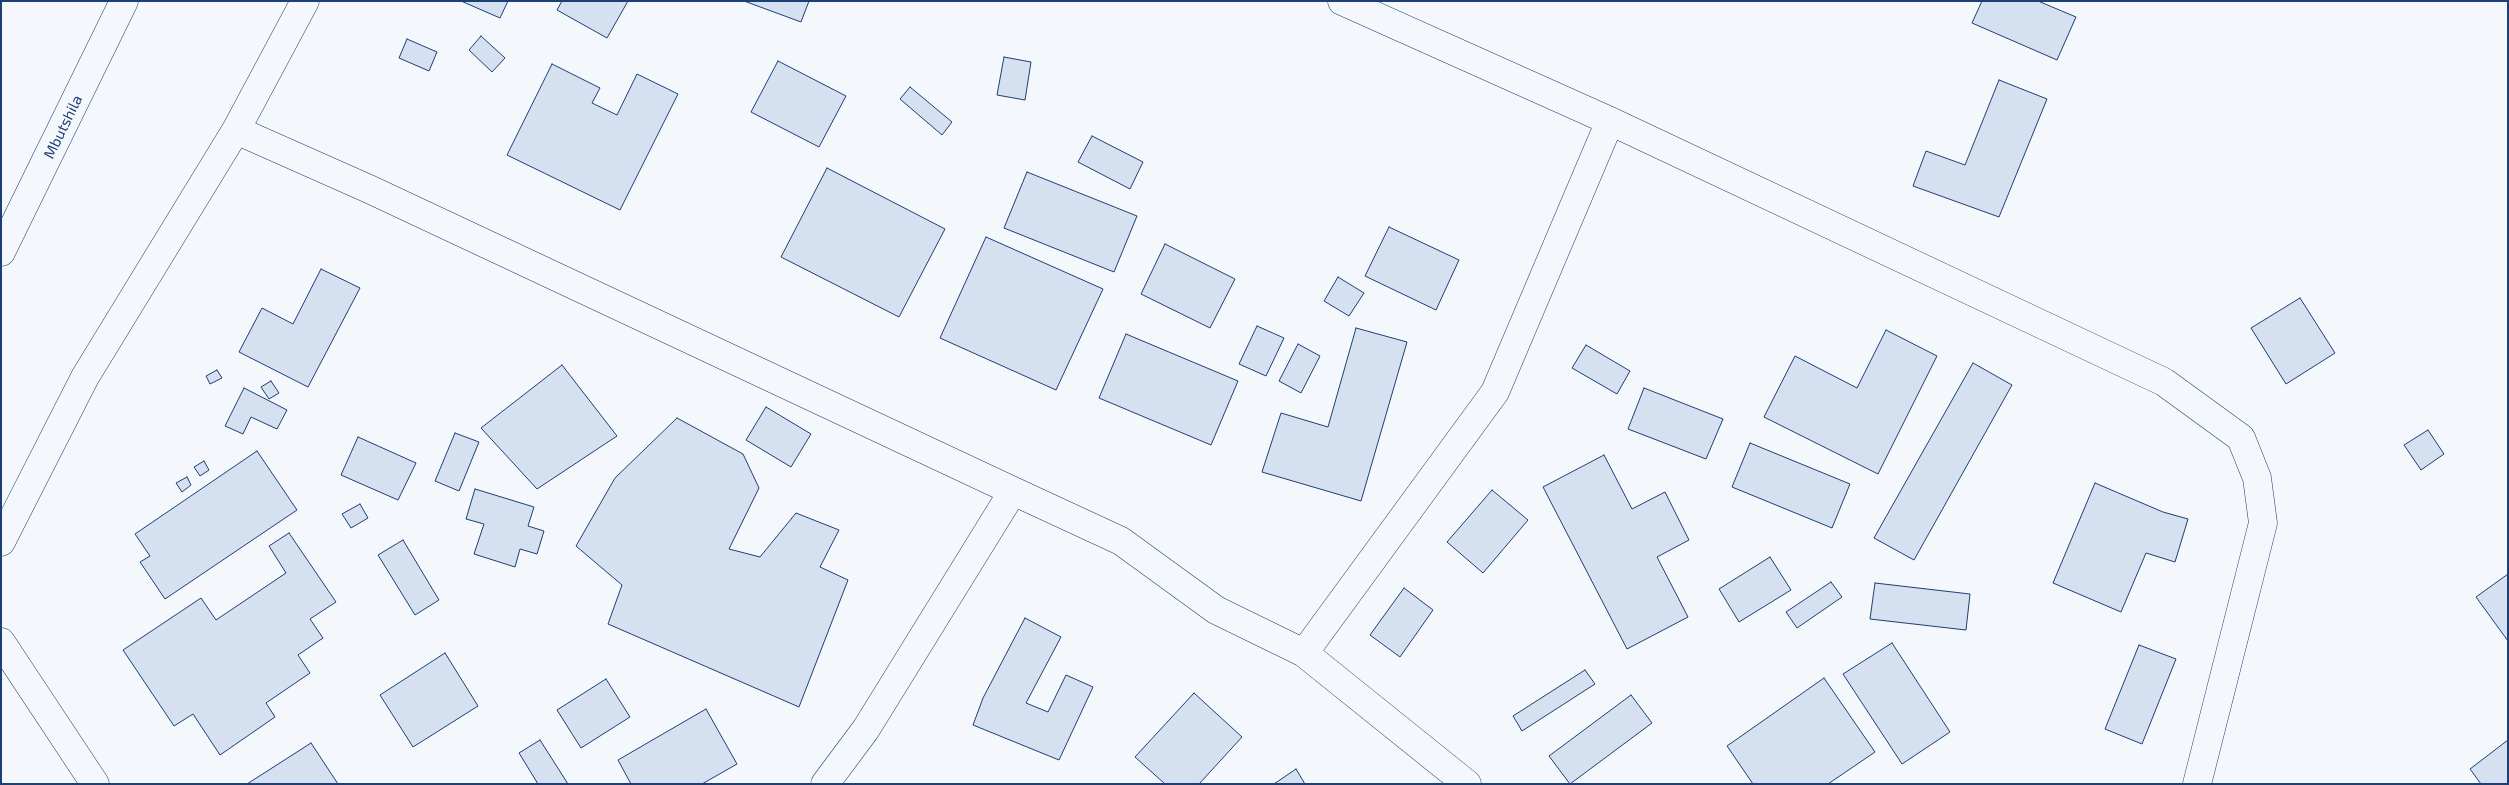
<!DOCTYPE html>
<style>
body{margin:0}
#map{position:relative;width:2509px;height:785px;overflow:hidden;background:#f4f7fb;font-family:"Exo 2",sans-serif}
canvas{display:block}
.frame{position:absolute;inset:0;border:2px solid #1d3f73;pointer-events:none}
</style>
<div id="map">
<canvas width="2509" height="785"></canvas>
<div class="frame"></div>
</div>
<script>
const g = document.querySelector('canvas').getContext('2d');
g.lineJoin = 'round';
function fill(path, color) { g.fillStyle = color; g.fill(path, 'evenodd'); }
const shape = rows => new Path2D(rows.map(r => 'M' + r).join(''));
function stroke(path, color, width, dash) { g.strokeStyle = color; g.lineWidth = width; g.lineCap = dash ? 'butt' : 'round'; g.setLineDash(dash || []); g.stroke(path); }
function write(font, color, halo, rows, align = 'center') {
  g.font = font + ' "Exo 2",sans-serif'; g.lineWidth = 4; g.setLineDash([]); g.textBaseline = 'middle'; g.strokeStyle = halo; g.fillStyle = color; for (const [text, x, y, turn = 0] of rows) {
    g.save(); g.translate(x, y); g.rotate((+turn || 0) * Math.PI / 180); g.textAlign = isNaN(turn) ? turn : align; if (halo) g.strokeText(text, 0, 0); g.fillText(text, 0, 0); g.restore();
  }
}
const building = shape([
 [461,1,508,1,500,18,461,1],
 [562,1,628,1,607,38,557,10,562,1],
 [744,1,809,1,801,22,744,1],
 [1982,1,2038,1,2076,17,2057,60,1972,23,1982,1],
 [481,36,505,58,492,72,469,50,481,36],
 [407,39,437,52,429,71,399,58,407,39],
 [1004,57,1031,62,1025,100,997,95,1004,57],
 [778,61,846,96,819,147,751,112,778,61],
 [552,64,600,88,592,103,617,115,637,74,678,94,620,210,507,155,552,64],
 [1999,80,2047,99,1999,217,1913,186,1926,151,1965,165,1999,80],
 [910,87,952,122,942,135,900,99,910,87],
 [1092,136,1143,162,1130,189,1078,162,1092,136],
 [827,168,945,229,899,317,781,257,827,168],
 [1027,172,1137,216,1114,272,1004,228,1027,172],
 [1389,227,1459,260,1436,310,1365,276,1389,227],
 [986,237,1103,289,1056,390,940,338,986,237],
 [1165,244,1235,279,1210,328,1141,294,1165,244],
 [321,269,360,288,308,387,239,352,262,308,293,324,321,269],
 [1338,277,1364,293,1349,316,1324,301,1338,277],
 [2300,298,2335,353,2286,384,2251,328,2300,298],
 [1257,326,1284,338,1266,376,1239,364,1257,326],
 [1356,328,1407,342,1361,501,1262,472,1281,413,1328,427,1356,328],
 [1886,330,1937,356,1878,474,1764,417,1795,356,1857,388,1886,330],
 [1126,334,1238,381,1211,445,1099,398,1126,334],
 [1298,344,1320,356,1301,393,1279,381,1298,344],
 [1586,345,1630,371,1617,394,1572,368,1586,345],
 [1973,363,2012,385,1914,560,1874,538,1973,363],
 [562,365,617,436,537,489,481,428,562,365],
 [217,370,222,378,210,384,206,376,217,370],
 [271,381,279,393,269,399,261,387,271,381],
 [244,388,287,410,277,429,251,417,243,434,225,426,244,388],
 [1644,388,1723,419,1706,459,1628,429,1644,388],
 [766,407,811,434,791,467,746,440,766,407],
 [677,418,743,454,759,488,729,549,760,557,796,513,839,530,820,567,848,580,799,707,608,624,622,585,576,546,615,478,677,418],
 [2428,430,2444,454,2421,470,2404,445,2428,430],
 [455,433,479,442,459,491,435,481,455,433],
 [358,437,416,463,398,500,341,475,358,437],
 [1750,443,1850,484,1832,528,1732,487,1750,443],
 [257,451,297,510,165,599,140,562,150,556,135,534,257,451],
 [1604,455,1632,509,1665,492,1689,540,1657,557,1688,617,1627,649,1543,487,1604,455],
 [204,461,209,470,200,476,194,467,204,461],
 [187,477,191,485,182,492,176,483,187,477],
 [2095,483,2163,512,2188,519,2175,562,2146,553,2121,612,2053,583,2095,483],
 [475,489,534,507,528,526,544,531,537,554,520,549,515,567,474,554,484,524,466,519,475,489],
 [1492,490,1528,520,1483,573,1447,542,1492,490],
 [360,504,368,518,351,528,342,514,360,504],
 [289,533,336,602,310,619,323,638,298,655,310,673,266,703,275,717,220,755,193,714,174,726,123,650,201,598,216,620,286,573,269,546,289,533],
 [403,540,439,600,415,615,378,555,403,540],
 [1770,557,1791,590,1739,622,1719,589,1770,557],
 [2508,574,2508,641,2476,597,2508,574],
 [1831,582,1842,597,1797,628,1786,612,1831,582],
 [1875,583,1970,594,1966,630,1870,619,1875,583],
 [1404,588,1433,610,1400,657,1370,635,1404,588],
 [1025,618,1061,637,1026,703,1048,712,1066,675,1093,687,1059,760,973,725,983,698,1025,618],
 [1892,643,1950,732,1902,764,1843,674,1892,643],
 [2139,645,2176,659,2142,744,2105,729,2139,645],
 [445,653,478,706,413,747,380,695,445,653],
 [1585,670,1595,684,1522,731,1513,716,1585,670],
 [1824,678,1875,752,1828,784,1753,784,1727,746,1824,678],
 [606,679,630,717,581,748,557,710,606,679],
 [1194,693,1242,737,1199,784,1165,784,1135,757,1194,693],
 [1631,695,1652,723,1570,784,1549,756,1631,695],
 [706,709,737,764,702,784,631,784,618,760,706,709],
 [540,740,568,784,538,784,519,753,540,740],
 [2508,740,2508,784,2481,784,2470,769,2508,740],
 [311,743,338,784,247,784,311,743],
 [1296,769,1305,784,1274,784,1296,769]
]);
const minor = shape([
 [1342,1,1610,121,2164,382,2241,438,2257,478,2263,523,2197,784],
 [236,130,369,189,1013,491],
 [1,542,85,377,236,130,305,1],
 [1,642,95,784],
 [1304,653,1495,392,1610,121],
 [825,784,866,729,1013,491,1121,541,1216,610,1304,653,1467,784]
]);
const tertiary = shape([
 [1,252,124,1]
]);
const streetNames = [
 ["Mbutshila",63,127,-64]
];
fill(building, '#d5e0f0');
stroke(building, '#1d3f73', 1);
stroke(minor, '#1d3f73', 29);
stroke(tertiary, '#1d3f73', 29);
stroke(minor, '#f4f7fb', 28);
stroke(tertiary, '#f4f7fb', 28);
write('15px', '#1d3f73', '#f4f7fb', streetNames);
</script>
